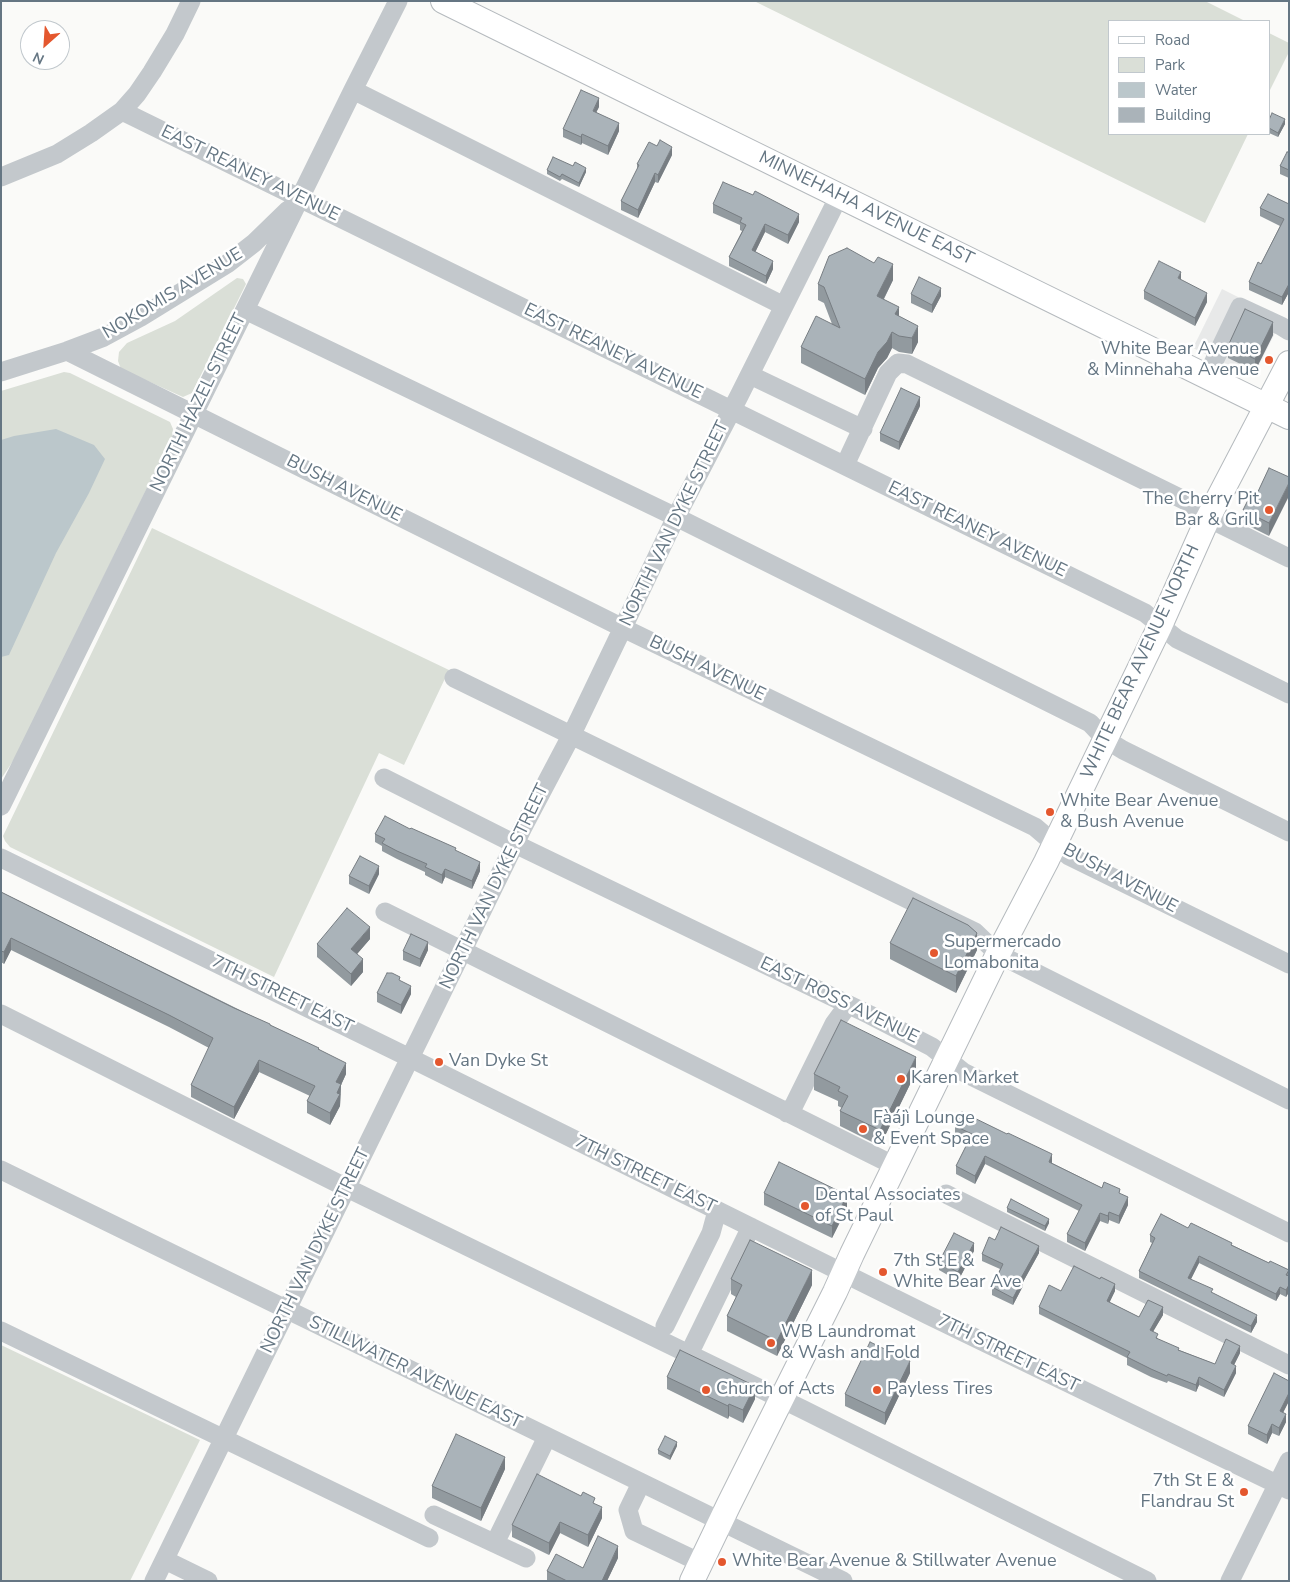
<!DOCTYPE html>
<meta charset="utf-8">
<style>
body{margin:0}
#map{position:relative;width:1290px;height:1582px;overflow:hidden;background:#fafaf8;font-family:"Nunito Sans",sans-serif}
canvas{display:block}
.frame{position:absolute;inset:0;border:2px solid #657683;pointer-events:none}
.legend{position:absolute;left:1108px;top:20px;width:162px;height:115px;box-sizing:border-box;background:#fff;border:1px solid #c1c8cd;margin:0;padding:6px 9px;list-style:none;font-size:15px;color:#657683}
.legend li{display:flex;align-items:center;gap:10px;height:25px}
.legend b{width:25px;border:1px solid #c1c8cd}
.north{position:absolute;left:20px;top:20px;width:50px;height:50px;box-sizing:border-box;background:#fff;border:1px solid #c1c8cd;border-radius:50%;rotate:206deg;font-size:14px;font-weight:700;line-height:20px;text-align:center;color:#657683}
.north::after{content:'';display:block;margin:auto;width:18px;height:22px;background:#e4572e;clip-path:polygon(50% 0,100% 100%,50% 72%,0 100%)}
</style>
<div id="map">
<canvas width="1290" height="1582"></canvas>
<div class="frame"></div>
<ul class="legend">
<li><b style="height:6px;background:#fff"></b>Road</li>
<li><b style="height:14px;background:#dadfd7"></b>Park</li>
<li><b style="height:14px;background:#bbc7cb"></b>Water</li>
<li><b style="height:14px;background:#aab3b9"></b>Building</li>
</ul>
<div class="north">N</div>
</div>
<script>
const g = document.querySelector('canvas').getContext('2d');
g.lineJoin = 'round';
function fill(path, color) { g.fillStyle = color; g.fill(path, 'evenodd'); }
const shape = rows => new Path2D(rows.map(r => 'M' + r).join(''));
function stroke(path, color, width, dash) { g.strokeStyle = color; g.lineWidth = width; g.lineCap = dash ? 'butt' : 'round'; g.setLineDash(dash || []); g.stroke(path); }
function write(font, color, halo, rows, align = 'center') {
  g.font = font + ' "Nunito Sans",sans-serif'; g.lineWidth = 5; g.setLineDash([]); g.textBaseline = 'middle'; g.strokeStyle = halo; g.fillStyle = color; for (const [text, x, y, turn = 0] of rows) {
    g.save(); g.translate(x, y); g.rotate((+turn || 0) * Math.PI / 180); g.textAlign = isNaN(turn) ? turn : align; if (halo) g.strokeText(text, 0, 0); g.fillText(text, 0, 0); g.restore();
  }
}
const built = shape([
 [1222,289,1282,319,1255,373,1248,375,1193,348]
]);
const green = shape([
 [754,1,1205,1,1245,21,1109,21,1109,134,1248,134,1205,223],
 [1269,33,1289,43,1289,52,1269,92],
 [237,278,243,279,246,284,192,393,183,397,121,369,118,361,119,352,127,343,175,321],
 [64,372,70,373,170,422,173,429,172,437,15,758,1,779,1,391],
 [152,528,449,670,404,765,379,753,274,977,10,847,5,841,3,836],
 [1,1345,200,1440,130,1581,1,1581]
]);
const water = shape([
 [56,429,94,445,105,459,89,493,56,553,9,655,1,657,1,440,14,436]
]);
const minor = shape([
 [353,90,784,306],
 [122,111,1145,613,1177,639,1289,694],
 [1,177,57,154,91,133,122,111,137,94,152,72,175,34,191,1],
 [245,310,676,517,1084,720,1090,723,1105,739,1123,750,1289,832],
 [67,351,623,628,1035,827,1069,856,1289,964],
 [1,372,67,351,104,337,141,317,227,264,254,243,288,210],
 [750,375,863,429],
 [1207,376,1240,307,1281,326,1289,331],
 [845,465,888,373,898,363,907,364,1190,503,1208,518,1289,558],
 [454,678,975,932,998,954,1289,1100],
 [384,778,515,844,870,1015,932,1047,963,1072,1289,1233],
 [1,806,353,90,398,1],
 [1,858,410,1058,928,1315,1289,1490],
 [385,912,895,1166],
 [1,1014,347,1188,802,1409,1147,1581],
 [787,1113,794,1105,834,1024,848,1005],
 [1,1170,843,1581],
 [946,1194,1289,1365],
 [665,1326,711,1233,717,1211],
 [1,1331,429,1538],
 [689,1354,751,1227],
 [641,1483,628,1510,634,1531,701,1563],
 [434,1515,526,1558],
 [495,1543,547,1437],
 [165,1560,208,1581],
 [154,1581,523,827,571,736,676,517,739,396,839,196],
 [1230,1581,1289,1461]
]);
const major = shape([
 [443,1,1289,417],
 [692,1581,729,1504,835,1292,852,1254,998,954,1046,862,1160,626,1208,518,1289,363]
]);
const wall = shape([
 [599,107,596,112,619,131,608,155,582,143,581,145,563,137,563,129],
 [1269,120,1285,124,1278,137,1269,133],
 [1289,152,1289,178,1280,174,1280,166],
 [672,155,658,183,655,182,638,218,621,210,621,201,637,170,637,164],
 [547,170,586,172,579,187,562,179,560,181,547,174],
 [713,204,799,222,788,244,765,232,755,252,773,269,766,284,729,266,729,257,742,231,740,230,740,225,713,213],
 [1289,204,1289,292,1282,305,1249,290,1249,282,1261,264,1280,226,1260,216,1260,208],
 [893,280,884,299,899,316,918,342,912,354,899,352,892,348,887,358,878,368,865,395,801,363,801,347,832,324,824,303,818,300,818,284],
 [1181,280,1207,302,1195,326,1144,299,1144,291],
 [911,294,941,296,932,313,911,303],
 [1273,335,1255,371,1228,358,1228,346],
 [920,406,899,450,880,441,880,433],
 [1269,468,1269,536,1243,523,1243,510,1255,498],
 [410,829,456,851,480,871,472,889,445,877,442,884,425,875,425,872,397,859,382,851,382,846,375,842,375,834],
 [379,874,369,894,349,884,349,876],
 [1,892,319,1049,346,1074,341,1085,340,1106,330,1125,307,1113,307,1101,310,1096,259,1072,234,1119,191,1097,191,1085,209,1048,169,1027,11,950,4,964,1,962],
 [370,939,357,954,363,972,351,986,317,957,317,944],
 [890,943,977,950,956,993,890,959],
 [428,950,420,967,403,960,403,951],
 [400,981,411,994,401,1014,377,1002,377,993],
 [916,1072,880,1146,840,1126,840,1111,842,1108,838,1106,838,1101,814,1090,814,1074],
 [955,1126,1052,1162,1052,1163,1102,1188,1120,1194,1128,1205,1119,1224,1109,1220,1108,1224,1100,1221,1085,1251,1067,1242,1067,1234,1079,1211,985,1164,975,1184,956,1174,956,1166,969,1141,955,1134],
 [764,1193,847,1208,832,1238,764,1205],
 [1007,1208,1049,1223,1045,1231,1007,1212],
 [1188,1228,1232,1245,1269,1263,1289,1270,1289,1292,1286,1297,1280,1294,1276,1301,1199,1263,1191,1279,1257,1322,1251,1333,1139,1278,1139,1271,1152,1243,1150,1242,1150,1235],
 [995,1240,1039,1253,1023,1282,1023,1286,1013,1305,992,1295,992,1287,1000,1269,982,1261,982,1254],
 [974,1251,958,1281,939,1270,939,1262],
 [731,1279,812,1285,777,1356,727,1331,727,1316,736,1297,731,1294],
 [1061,1291,1115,1291,1109,1302,1139,1317,1163,1315,1153,1331,1158,1339,1179,1350,1215,1364,1240,1353,1234,1365,1236,1373,1224,1397,1199,1385,1196,1392,1168,1381,1167,1383,1151,1377,1127,1365,1127,1358,1039,1314,1039,1307],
 [910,1373,885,1425,845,1406,845,1394],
 [667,1377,755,1399,743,1423,729,1416,728,1419,667,1389],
 [1289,1381,1289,1401,1283,1412,1286,1422,1279,1436,1272,1433,1267,1444,1248,1434,1248,1426],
 [677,1446,670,1460,658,1454,658,1450],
 [505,1469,481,1521,432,1498,432,1486],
 [595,1504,602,1518,588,1547,560,1533,549,1555,512,1537,512,1525],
 [618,1558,607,1581,547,1581,547,1571,583,1568]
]);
const shadedWall = shape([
 [599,98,599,107,593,119,593,111],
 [1285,119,1285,124,1278,137,1278,133],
 [619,123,619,131,608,155,608,146],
 [582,134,582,143,581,145,581,137],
 [672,147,672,155,658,183,658,175],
 [586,168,586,172,579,187,579,183],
 [655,173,655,182,638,218,638,210],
 [799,214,799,222,788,244,788,235],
 [765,224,765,232,752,259,752,250],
 [773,261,773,269,766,284,766,276],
 [893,264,893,280,877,312,877,296],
 [1181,272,1181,280,1178,278],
 [1289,284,1289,292,1282,305,1282,297],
 [941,288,941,296,932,313,932,305],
 [1207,293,1207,302,1195,326,1195,318],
 [899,307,899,323,895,314],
 [1273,322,1273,335,1255,371,1255,359],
 [918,326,918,342,912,354,912,338],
 [892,332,892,348,887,358,878,368,865,395,865,379,878,352],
 [920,397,920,406,899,450,899,442],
 [1289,483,1289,496,1269,536,1269,523],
 [480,862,480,871,472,889,472,881],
 [379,866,379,874,369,894,369,886],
 [445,869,445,877,442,884,442,875],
 [370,927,370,939,351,961,351,949],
 [977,933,977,950,956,993,956,976],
 [11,938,11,950,4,964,4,952],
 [428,942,428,950,420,967,420,959],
 [363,959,363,972,351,986,351,974],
 [411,986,411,994,401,1014,401,1005],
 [916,1057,916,1072,880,1146,880,1130],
 [259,1060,259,1072,234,1119,234,1107],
 [346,1063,346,1074,341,1085,340,1106,330,1125,330,1113,336,1082],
 [1052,1154,1052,1162,1049,1169,1049,1162],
 [985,1156,985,1164,975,1184,975,1176],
 [847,1195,847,1208,832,1238,832,1226],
 [1128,1197,1128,1205,1119,1224,1119,1216],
 [1109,1212,1109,1220,1108,1224,1108,1216],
 [1100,1213,1100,1221,1085,1251,1085,1243],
 [1049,1219,1049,1223,1045,1231,1045,1226],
 [974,1243,974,1251,958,1281,958,1272],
 [1039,1246,1039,1253,1023,1282,1023,1286,1013,1305,1013,1298,1021,1278],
 [1199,1256,1199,1263,1188,1285,1188,1278],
 [812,1270,812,1285,777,1356,777,1341],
 [1115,1284,1115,1291,1107,1308,1107,1301],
 [1289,1285,1289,1292,1286,1297,1286,1290],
 [1280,1287,1280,1294,1276,1301,1276,1294],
 [1163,1307,1163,1315,1150,1337,1150,1330],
 [1257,1315,1257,1322,1251,1333,1251,1326],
 [1240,1346,1240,1353,1231,1371,1231,1363],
 [910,1361,910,1373,885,1425,885,1413],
 [1236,1366,1236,1373,1224,1397,1224,1390],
 [1199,1377,1199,1385,1196,1392,1196,1385],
 [755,1386,755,1399,743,1423,743,1410],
 [1289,1393,1289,1401,1280,1419,1280,1411],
 [729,1404,729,1416,728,1419,728,1406],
 [1286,1414,1286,1422,1279,1436,1279,1428],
 [1272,1424,1272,1433,1267,1444,1267,1435],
 [677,1442,677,1446,670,1460,670,1456],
 [505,1457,505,1469,481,1521,481,1508],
 [602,1507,602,1518,588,1547,588,1535],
 [560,1522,560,1533,549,1555,549,1543],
 [618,1546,618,1558,607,1581,602,1581]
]);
const building = shape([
 [581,90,599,98,593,111,619,123,608,146,582,134,581,137,563,129,581,90],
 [1272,113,1285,119,1278,133,1269,128,1269,120,1272,113],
 [660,140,672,147,658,175,655,173,638,210,621,201,639,165,637,164,649,142,657,146,660,140],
 [1287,152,1289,152,1289,170,1280,166,1287,152],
 [553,157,573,166,575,162,586,168,579,183,562,174,560,177,547,170,553,157],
 [723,182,753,195,755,191,799,214,788,235,765,224,752,250,773,261,766,276,729,257,746,225,740,222,742,218,713,204,723,182],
 [1268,194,1289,204,1289,284,1282,297,1249,282,1258,262,1261,264,1284,219,1260,208,1268,194],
 [847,248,874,263,878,257,893,264,877,296,899,307,895,314,918,326,912,338,899,336,892,332,887,342,878,352,865,379,801,347,816,316,840,328,824,287,818,284,829,256,847,248],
 [1159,261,1181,272,1178,278,1207,293,1195,318,1144,291,1159,261],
 [919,277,941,288,932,305,911,294,919,277],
 [1245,309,1273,322,1255,359,1228,346,1245,309],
 [901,388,920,397,899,442,880,433,901,388],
 [1269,468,1289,477,1289,483,1269,523,1243,510,1250,496,1255,498,1269,468],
 [385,816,410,829,411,828,456,848,455,850,480,862,472,881,445,869,442,875,425,867,427,864,397,851,382,843,385,839,375,834,385,816],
 [360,856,379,866,369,886,349,876,360,856],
 [1,892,234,1008,270,1024,270,1025,319,1048,318,1049,346,1063,336,1082,341,1084,337,1093,340,1094,330,1113,307,1101,315,1086,259,1060,234,1107,191,1085,213,1038,169,1015,11,938,4,952,1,951,1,892],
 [913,898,968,925,977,933,956,976,890,943,913,898],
 [347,908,370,927,351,949,363,959,351,974,317,944,347,908],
 [411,934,428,942,420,959,403,951,411,934],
 [387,973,392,973,400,977,399,980,411,986,401,1005,377,993,387,973],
 [841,1020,916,1057,880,1130,840,1111,848,1096,838,1091,840,1087,814,1074,841,1020],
 [962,1112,1007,1134,1008,1133,1052,1154,1049,1162,1102,1188,1104,1182,1120,1189,1119,1193,1128,1197,1119,1216,1109,1212,1108,1216,1100,1213,1085,1243,1067,1234,1082,1205,985,1156,975,1176,956,1166,972,1134,955,1126,962,1112],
 [779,1162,847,1195,832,1226,764,1193,779,1162],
 [1011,1199,1049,1219,1045,1226,1007,1208,1011,1199],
 [1161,1214,1188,1228,1191,1223,1232,1243,1231,1245,1269,1263,1270,1261,1289,1270,1286,1275,1289,1276,1289,1285,1286,1290,1280,1287,1276,1294,1199,1256,1188,1278,1213,1289,1211,1292,1257,1315,1251,1326,1139,1271,1155,1238,1150,1235,1161,1214],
 [1001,1227,1039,1246,1021,1278,1023,1279,1013,1298,992,1287,1003,1264,982,1254,989,1237,995,1240,1001,1227],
 [954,1233,974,1243,958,1272,939,1262,954,1233],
 [750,1240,812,1270,777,1341,727,1316,742,1285,731,1279,750,1240],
 [1074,1266,1100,1279,1101,1277,1115,1284,1107,1301,1139,1317,1148,1300,1163,1307,1150,1330,1158,1334,1156,1338,1179,1348,1178,1350,1215,1364,1226,1339,1240,1346,1231,1363,1236,1366,1224,1390,1199,1377,1196,1385,1168,1374,1167,1376,1151,1369,1127,1357,1130,1352,1039,1307,1049,1285,1061,1291,1074,1266],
 [870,1342,910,1361,885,1413,845,1394,870,1342],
 [680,1350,755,1386,743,1410,729,1404,728,1406,667,1377,680,1350],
 [1274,1373,1289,1381,1289,1393,1280,1411,1286,1414,1279,1428,1272,1424,1267,1435,1248,1426,1274,1373],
 [456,1434,505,1457,481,1508,432,1486,456,1434],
 [665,1436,677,1442,670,1456,658,1450,665,1436],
 [537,1474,581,1496,583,1492,595,1498,593,1503,602,1507,588,1535,560,1522,549,1543,512,1525,537,1474],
 [598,1536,618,1546,602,1581,567,1581,547,1571,556,1554,583,1568,598,1536]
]);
const markers = [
 [1269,360,5,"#e4572e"],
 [1269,510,5,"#e4572e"],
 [1050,812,5,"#e4572e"],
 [934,953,5,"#e4572e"],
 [439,1062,5,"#e4572e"],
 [901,1079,5,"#e4572e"],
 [863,1129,5,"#e4572e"],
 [805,1206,5,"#e4572e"],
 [883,1272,5,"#e4572e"],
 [771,1343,5,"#e4572e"],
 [706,1390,5,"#e4572e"],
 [877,1390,5,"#e4572e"],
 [1244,1492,5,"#e4572e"],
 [722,1562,5,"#e4572e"]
];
const streetNames = [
 ["EAST REANEY AVENUE",250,174,26],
 ["MINNEHAHA AVENUE EAST",866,209,26],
 ["NOKOMIS AVENUE",173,294,-31],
 ["EAST REANEY AVENUE",613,352,26],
 ["NORTH HAZEL STREET",199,403,-64],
 ["BUSH AVENUE",344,489,27],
 ["NORTH VAN DYKE STREET",675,524,-64],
 ["EAST REANEY AVENUE",977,530,26],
 ["WHITE BEAR AVENUE NORTH",1141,662,-65],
 ["BUSH AVENUE",707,669,26],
 ["BUSH AVENUE",1120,879,28],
 ["NORTH VAN DYKE STREET",495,887,-64],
 ["7TH STREET EAST",282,995,26],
 ["EAST ROSS AVENUE",839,1001,26],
 ["7TH STREET EAST",645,1175,26],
 ["NORTH VAN DYKE STREET",316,1251,-64],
 ["7TH STREET EAST",1008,1354,26],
 ["STILLWATER AVENUE EAST",415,1373,26]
];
const poiNames = [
 ["White Bear Avenue",1259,350,"right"],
 ["& Minnehaha Avenue",1259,371,"right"],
 ["The Cherry Pit",1259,500,"right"],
 ["Bar & Grill",1259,521,"right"],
 ["White Bear Avenue",1060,802],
 ["& Bush Avenue",1060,823],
 ["Supermercado",944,943],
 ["Lomabonita",944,964],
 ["Van Dyke St",449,1062],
 ["Karen Market",911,1079],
 ["Fàájì Lounge",873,1119],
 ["& Event Space",873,1140],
 ["Dental Associates",815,1196],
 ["of St Paul",815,1217],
 ["7th St E &",893,1262],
 ["White Bear Ave",893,1283],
 ["WB Laundromat",781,1333],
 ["& Wash and Fold",781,1354],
 ["Church of Acts",716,1390],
 ["Payless Tires",887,1390],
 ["7th St E &",1234,1482,"right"],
 ["Flandrau St",1234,1503,"right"],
 ["White Bear Avenue & Stillwater Avenue",732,1562]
];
fill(built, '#e8e9e9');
fill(green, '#dadfd7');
fill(water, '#bbc7cb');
stroke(major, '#b5babe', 26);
stroke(minor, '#c3c8cc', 19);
stroke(major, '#fff', 24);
fill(wall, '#929a9f');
fill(shadedWall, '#777d82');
fill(building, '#aab3b9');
stroke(building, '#777d82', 1);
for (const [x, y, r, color] of markers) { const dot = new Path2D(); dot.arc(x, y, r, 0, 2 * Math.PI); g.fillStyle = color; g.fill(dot); stroke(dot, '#fff', 2); }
write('18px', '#657683', '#fff', streetNames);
write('18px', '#657683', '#fff', poiNames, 'left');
</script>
